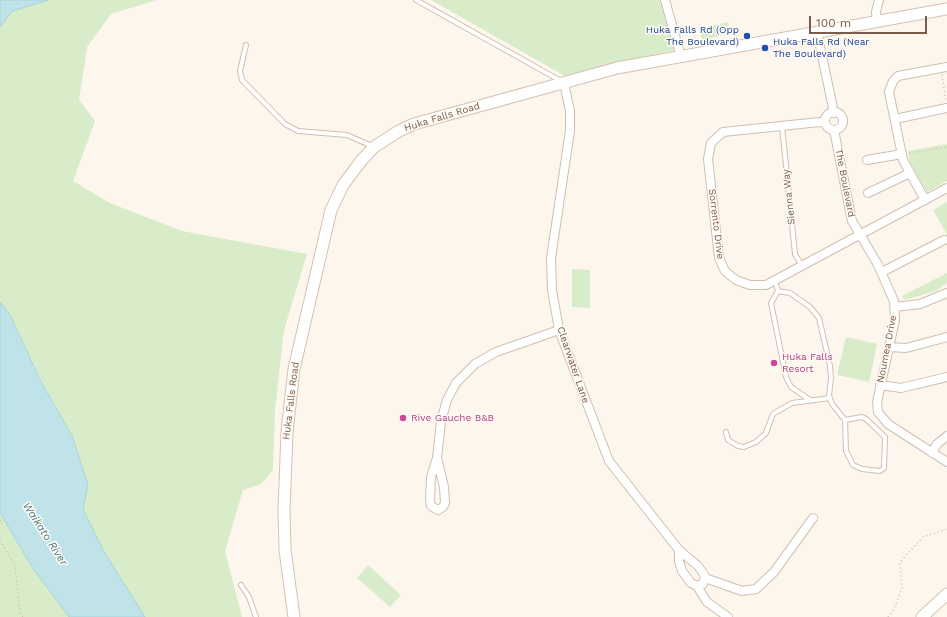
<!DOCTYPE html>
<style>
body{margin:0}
#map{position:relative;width:947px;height:617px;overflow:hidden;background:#fdf6ec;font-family:"Work Sans",sans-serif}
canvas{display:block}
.scale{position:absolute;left:809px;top:16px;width:118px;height:18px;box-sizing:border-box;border:2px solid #7a5c4d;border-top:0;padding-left:5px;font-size:12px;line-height:14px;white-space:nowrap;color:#7a5c4d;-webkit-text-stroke:3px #fffaf3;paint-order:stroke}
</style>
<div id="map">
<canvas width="947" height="617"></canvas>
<div class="scale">100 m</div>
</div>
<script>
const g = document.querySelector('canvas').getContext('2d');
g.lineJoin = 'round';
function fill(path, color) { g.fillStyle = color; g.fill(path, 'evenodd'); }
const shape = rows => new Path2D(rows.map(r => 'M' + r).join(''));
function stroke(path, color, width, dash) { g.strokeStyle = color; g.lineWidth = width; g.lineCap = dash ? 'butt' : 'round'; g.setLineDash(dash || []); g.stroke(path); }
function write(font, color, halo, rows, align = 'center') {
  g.font = font + ' "Work Sans",sans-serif'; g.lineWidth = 3; g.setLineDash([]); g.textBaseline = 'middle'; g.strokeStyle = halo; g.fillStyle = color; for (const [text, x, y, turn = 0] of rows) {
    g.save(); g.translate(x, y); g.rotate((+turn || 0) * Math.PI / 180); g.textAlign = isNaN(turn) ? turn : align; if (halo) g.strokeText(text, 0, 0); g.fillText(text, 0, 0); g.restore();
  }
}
const green = shape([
 [49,0,156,0,111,14,87,47,79,100,95,121,73,181,110,203,182,231,307,254,284,330,275,411,273,470,261,484,243,490,225,551,242,617,145,617,103,550,83,508,88,485,72,436,42,381,10,315,0,302,0,27,12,11],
 [431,0,660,0,675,50,565,76],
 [728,22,731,33,702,40,699,29],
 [947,144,947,181,927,192,910,162,908,151],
 [947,202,947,246,942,237,947,234,933,210],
 [572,269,590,270,590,308,572,307],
 [947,273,947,283,936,291,904,300,902,296],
 [846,337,877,344,869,382,837,375],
 [0,513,32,567,69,617,0,617],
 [368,565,401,595,390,607,357,578]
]);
const water = shape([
 [0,0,49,0,12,11,0,27,0,0],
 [0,302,10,315,41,381,72,436,88,485,83,509,103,550,145,617,69,617,32,567,0,513,0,302]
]);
const path = shape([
 [942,75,946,101],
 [909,153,947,147],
 [0,520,2,523,0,527],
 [0,541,15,565,20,612,23,617],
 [888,617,894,609,902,588,900,562,923,537,947,529]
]);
const lane = shape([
 [416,0,561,81],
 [246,45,240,71,242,80,285,124,298,131,347,135,372,146],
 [782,126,795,254,802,266],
 [775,281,778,291,790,293,810,307,819,318,830,366,831,378,829,396,832,404,845,420,862,417,866,419,885,437,884,468,880,471,862,469,853,465,846,451,845,420],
 [778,291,771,303,786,377,791,387,810,400],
 [726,432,728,440,738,446,744,447,756,442,766,433,773,414,792,403,830,398],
 [241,585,249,597,256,617]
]);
const street = shape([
 [665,0,681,57],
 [877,22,876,12,879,0],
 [817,32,834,113],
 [564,83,570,111,570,131,551,258,552,290,559,330,609,461,679,550,698,566,705,576,703,584,697,586,691,583,682,571,679,561,679,550],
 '825 121a9 9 0 1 1 18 0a9 9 0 1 1-18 0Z',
 [895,119,947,108],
 [825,123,820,122,723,132,711,143,708,159,719,258,725,271,736,280,750,285,766,285,947,188],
 [834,130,852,221,877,263,894,301,895,320,877,402,878,412,888,424,947,462],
 [867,160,902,154],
 [868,193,910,173],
 [925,200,903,160,889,92,893,81,898,76,947,67],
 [882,272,944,240],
 [895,307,920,304,947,293],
 [889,347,906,348,947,337],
 [880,385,901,388,947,377],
 [932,453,937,444,947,436],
 [437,458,431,477,430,500,431,506,438,510,443,507,445,503,444,487,437,458,441,421,447,400,456,383,475,364,496,352,559,330],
 [705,578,742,591,756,589,774,572,813,518],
 [697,586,707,602,728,617]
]);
const secondary = shape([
 [294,617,285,550,284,510,287,432,294,369,331,210,343,185,361,161,374,147,399,131,414,124,617,68,947,9],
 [922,617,947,594]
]);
const markers = [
 [747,36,4,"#1a4fb4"],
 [765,48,4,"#1a4fb4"],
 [774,363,4,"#d1479c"],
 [403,418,4,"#d1479c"]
];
const transitNames = [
 ["Huka Falls Rd (Opp",739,30],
 ["The Boulevard)",739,42],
 ["Huka Falls Rd (Near",773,42,"left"],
 ["The Boulevard)",773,54,"left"]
];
const streetNames = [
 ["Huka Falls Road",442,117,-17],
 ["The Boulevard",845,183,79],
 ["Sienna Way",789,197,-96],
 ["Sorrento Drive",716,224,83],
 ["Noumea Drive",887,349,-79],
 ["Clearwater Lane",573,365,71],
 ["Huka Falls Road",291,401,-83]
];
const hotelNames = [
 ["Huka Falls",782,357],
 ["Resort",782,369],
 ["Rive Gauche B&B",411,418]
];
const waterNames = [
 ["Waikato River",45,534,57]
];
fill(green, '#d8ecc9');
fill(water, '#bfe3e8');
stroke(water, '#a5d3da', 1);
stroke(lane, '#d1beb0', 6);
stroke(street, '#d1beb0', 10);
stroke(secondary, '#d6c0b0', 13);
stroke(path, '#d9b8a5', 1.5, [1, 3]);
stroke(lane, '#fff', 4);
stroke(street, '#fff', 8);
stroke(secondary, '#fff', 11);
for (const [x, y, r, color] of markers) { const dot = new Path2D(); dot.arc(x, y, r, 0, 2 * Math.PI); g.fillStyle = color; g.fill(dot); stroke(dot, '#fffaf3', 1.5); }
write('10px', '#164399', '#fffaf3', transitNames, 'right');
write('10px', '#7a5c4d', '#fffaf3', streetNames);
write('10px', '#b23c85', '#fffaf3', hotelNames, 'left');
write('italic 11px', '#437c86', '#fffaf3', waterNames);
</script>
